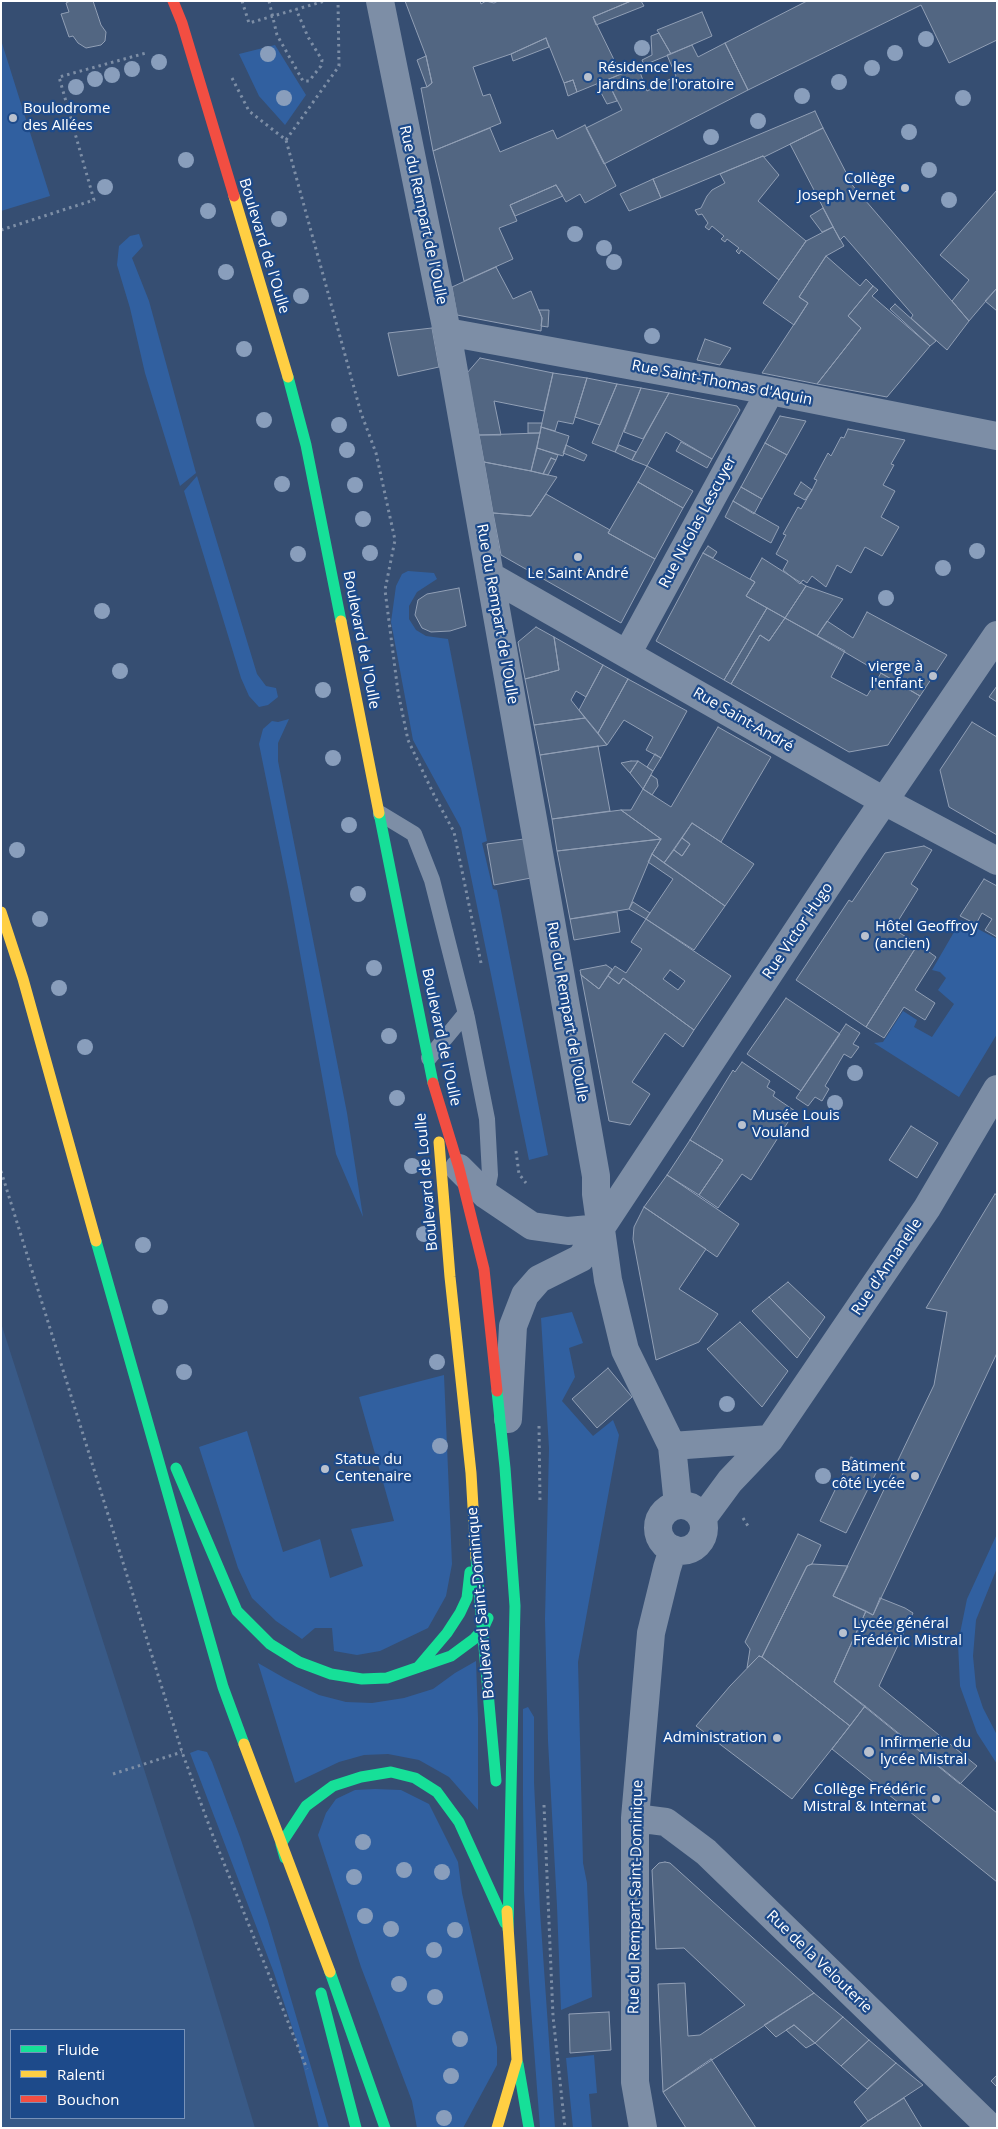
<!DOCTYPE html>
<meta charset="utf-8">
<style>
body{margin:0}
#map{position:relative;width:998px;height:2129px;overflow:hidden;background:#364e72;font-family:"Open Sans",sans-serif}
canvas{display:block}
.frame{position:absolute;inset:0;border:2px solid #fff;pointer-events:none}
.legend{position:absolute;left:10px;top:2029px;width:175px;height:90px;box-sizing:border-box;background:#1d4a8a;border:1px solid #7792b9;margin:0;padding:6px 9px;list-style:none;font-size:15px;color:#fff}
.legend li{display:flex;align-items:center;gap:10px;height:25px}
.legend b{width:25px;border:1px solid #7792b9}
</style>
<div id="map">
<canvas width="998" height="2129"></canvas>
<div class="frame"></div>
<ul class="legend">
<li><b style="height:6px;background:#16e098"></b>Fluide</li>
<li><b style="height:6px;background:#ffcf43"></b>Ralenti</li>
<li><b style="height:6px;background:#f24e42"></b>Bouchon</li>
</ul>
</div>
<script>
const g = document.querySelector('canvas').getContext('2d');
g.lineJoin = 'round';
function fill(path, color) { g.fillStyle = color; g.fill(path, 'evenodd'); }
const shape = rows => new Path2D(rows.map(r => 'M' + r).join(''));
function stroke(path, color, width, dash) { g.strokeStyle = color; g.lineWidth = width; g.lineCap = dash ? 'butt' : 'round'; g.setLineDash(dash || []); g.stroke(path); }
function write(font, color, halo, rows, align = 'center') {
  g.font = font + ' "Open Sans",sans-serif'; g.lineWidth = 4.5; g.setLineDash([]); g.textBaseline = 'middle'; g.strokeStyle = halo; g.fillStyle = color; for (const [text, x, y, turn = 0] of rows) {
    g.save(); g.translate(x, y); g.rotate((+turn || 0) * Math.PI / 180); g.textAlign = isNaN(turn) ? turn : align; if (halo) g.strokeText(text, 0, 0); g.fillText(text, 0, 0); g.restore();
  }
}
const green = shape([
 [1,40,50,196,1,211],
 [275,45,306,95,285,125,259,96,239,54],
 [139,234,143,246,132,258,149,301,196,473,180,486,145,373,130,308,117,265,119,246,130,236],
 [197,476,257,674,266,686,276,688,278,697,268,705,259,707,249,696,241,678,184,491],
 [408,571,434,573,437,579,417,592,409,606,409,619,416,630,426,636,448,639,487,841,482,843,493,889,497,890,548,1155,529,1160,461,828,413,740,391,622,396,586,402,574],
 [289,719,278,743,278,761,347,1113,363,1217,336,1154,289,892,259,744,263,729,272,721,278,722],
 [961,920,997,939,997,1034,959,1097,874,1043,883,1042,903,1011,917,1020,914,1027,932,1037,954,1004,938,990,946,978,940,972,932,970],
 [572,1312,583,1343,569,1348,575,1377,562,1401,593,1436,613,1420,619,1435,578,1662,583,1863,587,1883,592,1997,561,2010,557,1906,548,1741,545,1619,549,1448,541,1318],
 [444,1375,452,1564,446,1596,428,1628,380,1651,357,1655,334,1651,332,1628,315,1628,302,1639,276,1621,252,1598,238,1568,199,1447,247,1431,283,1552,320,1539,330,1578,363,1566,351,1529,394,1521,359,1397],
 [997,1534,997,1568,976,1620,973,1656,976,1687,983,1708,997,1735,997,1764,977,1733,960,1686,958,1643,967,1599],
 [476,1661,478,1718,478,1810,449,1777,419,1760,388,1754,364,1755,339,1762,295,1783,258,1663,286,1679,319,1695,346,1702,372,1703,404,1698,433,1689,455,1673],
 [528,1707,534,1717,534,1782,540,1911,555,2128,540,2128,529,1982,524,1891,523,1796,523,1709],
 [198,1750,207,1752,212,1762,240,1837,268,1921,329,2128,319,2128,297,2042,274,1973,190,1753],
 [375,1789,401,1790,429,1804,458,1862,462,1893,497,2047,497,2065,463,2128,417,2128,412,2101,361,1967,318,1835,326,1813,336,1799,355,1790],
 [594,2055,597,2093,589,2094,592,2128,573,2128,566,2058]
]);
const water = shape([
 [1,1323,193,1922,255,2128,1,2128],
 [11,2030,184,2030,184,2118,11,2118]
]);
const building = shape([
 [70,1,93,1,101,25,106,32,105,41,101,45,86,48,78,43,73,36,69,37,61,14,69,12,66,3,70,1],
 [405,1,480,1,481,4,486,1,494,3,498,1,631,1,593,17,621,74,577,92,573,80,564,83,546,38,511,54,473,67,483,96,490,94,501,123,433,151,421,88,427,87,432,83,426,56,405,1],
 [631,1,641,1,644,6,596,25,593,17,631,1],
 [807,1,997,1,997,40,949,63,921,5,748,90,725,43,807,1],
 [702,12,712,36,671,54,657,30,702,12],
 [659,33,671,54,644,65,642,60,652,55,651,36,659,33],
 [546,38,549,47,513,61,511,54,546,38],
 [725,43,748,90,604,164,586,128,622,110,607,80,638,67,647,91,676,76,667,55,692,45,698,57,725,43],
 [426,56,432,83,427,87,417,60,426,56],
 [573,80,577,92,568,96,564,83,573,80],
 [607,80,617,101,607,104,597,85,607,80],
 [815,111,823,128,821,129,764,157,763,156,661,198,653,179,815,111],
 [585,125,616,186,585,203,580,194,566,202,556,185,510,205,517,221,499,228,513,259,464,281,433,151,490,128,500,152,553,130,557,139,585,125],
 [823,128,853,186,969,321,947,350,911,318,913,315,844,236,840,240,790,144,823,128],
 [763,156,779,175,758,201,806,241,779,280,741,250,739,254,736,251,739,248,727,239,725,242,721,239,724,236,712,226,709,230,705,227,708,223,702,214,698,215,695,210,701,208,707,196,712,190,725,183,720,174,763,156],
 [653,179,661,198,629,211,620,194,653,179],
 [556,185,563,196,515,216,510,205,556,185],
 [997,190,997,288,969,321,952,301,969,280,940,255,997,190],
 [823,208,833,227,822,232,810,216,823,208],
 [833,227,844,246,826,256,799,297,808,303,794,325,763,303,806,241,833,227],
 [826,256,860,286,866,279,873,286,848,316,861,328,817,384,762,373,808,303,799,297,826,256],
 [496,267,513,299,531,291,542,318,541,331,457,315,452,287,496,267],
 [873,286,878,290,872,296,930,346,887,397,817,384,861,328,848,316,873,286],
 [997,288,997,311,985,301,997,288],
 [895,304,936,341,930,346,890,309,895,304],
 [539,310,549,310,548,327,541,326,542,318,539,310],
 [432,328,439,367,398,376,388,333,432,328],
 [705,339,731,348,720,365,697,360,705,339],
 [480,358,553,373,544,411,494,401,501,435,479,435,467,373,480,358],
 [553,373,587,378,573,424,558,421,555,431,541,427,553,373],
 [587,378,617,384,600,425,575,417,587,378],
 [617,384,641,388,615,452,592,443,617,384],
 [641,388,669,393,643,439,624,432,641,388],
 [669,393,737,406,740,410,712,459,666,432,647,466,632,460,669,393],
 [780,416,806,421,787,455,765,443,780,416],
 [528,423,542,423,540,433,528,433,528,423],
 [541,427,569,436,563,456,537,448,541,427],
 [848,429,905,440,891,464,894,465,883,485,895,491,881,517,899,527,882,556,865,547,851,573,837,565,826,587,812,576,807,583,803,580,800,584,783,570,788,561,776,554,786,535,783,534,798,507,801,509,812,490,817,480,814,479,828,453,831,456,841,437,844,438,848,429],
 [540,433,531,471,484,462,479,435,540,433],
 [681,442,712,459,707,468,676,451,681,442],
 [765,443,787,455,762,499,741,487,765,443],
 [566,445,587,455,584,461,563,453,566,445],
 [619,445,636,452,632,460,615,452,619,445],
 [537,448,558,455,556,460,551,458,543,474,531,471,537,448],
 [551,458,556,460,548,475,543,474,551,458],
 [484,462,531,471,557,477,531,516,493,513,484,462],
 [647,466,693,491,683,508,638,482,647,466],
 [638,482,683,508,655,559,608,533,638,482],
 [801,482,812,490,805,500,794,494,801,482],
 [741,487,762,499,754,514,733,501,741,487],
 [546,494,610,530,608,533,655,559,621,623,501,555,493,513,531,516,546,494],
 [733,501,779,527,771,543,725,517,733,501],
 [708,546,717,552,713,558,703,553,708,546],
 [703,553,755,582,746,596,767,608,724,680,656,641,703,553],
 [762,558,806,586,785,618,746,596,755,582,750,579,762,558],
 [806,586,843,599,817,636,785,618,806,586],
 [459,588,466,626,450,631,431,632,422,628,415,615,418,600,427,594,459,588],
 [767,608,785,618,769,641,760,635,731,684,724,680,767,608],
 [867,612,947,655,920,696,817,636,827,621,853,638,867,612],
 [785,618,845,651,831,677,867,696,881,673,920,696,888,745,849,752,731,684,760,635,769,641,785,618],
 [536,627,554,637,559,670,525,679,518,642,536,627],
 [554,637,603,665,586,697,576,691,571,700,585,718,534,725,525,679,559,670,554,637],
 [603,665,628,679,598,733,579,710,603,665],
 [628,679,687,711,661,758,646,750,653,737,624,720,607,745,598,733,628,679],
 [997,686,997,702,989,697,997,686],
 [585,718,607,745,540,755,534,725,585,718],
 [972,722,997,737,997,835,949,807,940,770,972,722],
 [718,727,771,757,721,842,692,823,664,863,652,854,661,839,621,810,631,810,643,789,671,807,718,727],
 [598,746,610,811,552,819,540,755,598,746],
 [655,754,661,758,653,771,647,767,655,754],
 [631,761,638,761,630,773,621,763,631,761],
 [638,761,653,771,643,789,630,773,638,761],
 [651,775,657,779,658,786,652,795,643,789,651,775],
 [621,810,661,839,557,851,552,819,621,810],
 [692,823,754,864,725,906,664,863,674,850,682,856,690,844,682,838,692,823],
 [682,838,690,844,682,856,674,850,682,838],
 [524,839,531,878,494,885,487,844,524,839],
 [661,839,652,854,629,909,570,919,557,851,661,839],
 [924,846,932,850,911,884,918,889,893,929,918,944,866,1027,796,980,849,900,852,902,885,853,924,846],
 [652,854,725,906,694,950,646,919,673,879,648,862,652,854],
 [984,879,997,886,997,937,985,930,992,919,982,913,976,924,960,916,984,879],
 [633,902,650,913,646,919,629,909,633,902],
 [617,912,620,932,574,940,570,919,617,912],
 [646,919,731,976,694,1030,623,978,619,984,608,976,615,966,626,973,642,949,631,942,646,919],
 [670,970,685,981,678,990,663,979,670,970],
 [918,944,936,957,915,990,935,1003,925,1020,904,1007,884,1038,866,1027,918,944],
 [606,965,612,969,599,989,581,975,580,970,606,965],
 [581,975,599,989,608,976,619,984,623,978,694,1030,683,1047,665,1033,632,1082,650,1094,630,1125,609,1121,581,975],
 [786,998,840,1034,801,1091,747,1054,786,998],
 [846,1024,860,1033,853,1044,859,1047,851,1058,844,1054,825,1086,829,1089,822,1101,815,1097,808,1106,796,1098,846,1024],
 [742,1062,770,1081,767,1087,775,1092,773,1096,795,1111,751,1180,742,1174,718,1208,699,1195,723,1160,690,1140,733,1070,735,1072,742,1062],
 [911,1126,938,1143,917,1178,889,1160,911,1126],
 [690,1140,723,1160,699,1195,667,1175,690,1140],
 [667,1175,739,1224,717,1257,644,1207,667,1175],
 [995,1194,997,1195,997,1353,873,1615,833,1596,934,1385,947,1312,926,1308,995,1194],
 [644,1207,706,1249,679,1289,718,1314,699,1342,656,1360,633,1239,634,1227,644,1207],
 [788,1282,825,1317,810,1339,769,1297,788,1282],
 [769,1297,810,1339,797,1358,752,1311,769,1297],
 [740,1322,788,1371,762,1407,707,1349,740,1322],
 [608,1368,632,1397,597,1428,572,1399,608,1368],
 [851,1457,877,1471,846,1533,820,1521,851,1457],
 [798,1534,821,1545,812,1564,807,1566,762,1657,759,1656,747,1668,750,1649,745,1642,798,1534],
 [812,1564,848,1566,833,1596,866,1611,834,1682,865,1706,850,1726,762,1657,807,1566,812,1564],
 [880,1598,905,1608,913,1613,879,1686,977,1766,960,1784,834,1682,866,1611,873,1615,880,1598],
 [759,1656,762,1657,850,1726,792,1799,696,1726,730,1686,759,1656],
 [865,1706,997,1813,997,1882,832,1749,865,1706],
 [665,1862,670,1863,814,1993,663,2092,658,1984,685,1983,688,2036,700,2035,745,2005,684,1948,656,1949,652,1870,659,1863,665,1862],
 [814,1993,843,2017,815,2043,794,2025,776,2037,764,2025,814,1993],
 [609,2012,611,2050,570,2053,569,2014,609,2012],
 [843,2017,869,2040,841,2066,815,2043,843,2017],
 [794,2025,815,2043,806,2048,786,2030,794,2025],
 [869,2040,896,2063,867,2089,841,2066,869,2040],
 [711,2059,756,2128,686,2128,663,2092,711,2059],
 [896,2063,923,2085,868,2121,854,2102,896,2063],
 [997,2075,997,2087,991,2081,997,2075],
 [904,2098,922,2128,859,2128,868,2121,904,2098]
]);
const path = shape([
 [242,1,249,23,325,1],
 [269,1,277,35,303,81,309,81,321,66,322,60,308,37,296,9],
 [232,78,249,111,286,140,361,413,376,453,395,540,385,590,398,692,408,740,434,795,454,832,481,963],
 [286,140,339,66,338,1],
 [1,230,94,200,59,77,146,53],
 [516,1151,519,1174,526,1183],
 [1,1171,182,1752,213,1836,307,2069],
 [539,1426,540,1502],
 [743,1518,748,1526],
 [113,1774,182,1752],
 [544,1805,553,2016,565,2128]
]);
const lane = shape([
 [381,814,414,834,432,880,467,1018,487,1119,490,1175,485,1200],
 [429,1058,466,1013]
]);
const street = shape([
 [380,1,447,332,596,1176,596,1194,608,1280,625,1350,672,1446,678,1505],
 [447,332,770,391,997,436],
 [490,576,884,801,997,861],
 [627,654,770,391],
 [459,1168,486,1195,532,1226,568,1231,601,1228],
 [508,1419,513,1326,525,1295,539,1279,581,1258,852,848,997,635],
 [672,1446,770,1439],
 '658 1528a23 23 0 1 1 46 0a23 23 0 1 1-46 0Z',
 [702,1519,730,1481,770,1439,927,1208,997,1089],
 [635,1818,666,1822,706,1852,991,2128],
 [643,2128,635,2082,635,1818,651,1633,667,1568,673,1549]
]);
const fast = shape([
 [288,377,306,445,341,621],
 [379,813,433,1083],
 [96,1241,223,1687,244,1744],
 [497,1391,505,1468,515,1606,508,1929],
 [176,1468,237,1611,270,1644,299,1662,331,1674,362,1679,387,1678,451,1656,474,1639,483,1629,488,1618],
 [476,1558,496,1781],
 [419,1666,447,1633,460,1613,467,1598,470,1572],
 [285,1858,281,1844,306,1806,333,1786,361,1777,391,1772,415,1778,437,1792,459,1822,505,1923],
 [330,1972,385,2128],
 [321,1993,356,2128],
 [518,2064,529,2128]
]);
const slow = shape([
 [234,196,288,377],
 [341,621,379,813],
 [1,912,23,979,96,1241],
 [439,1142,450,1277,471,1473,476,1558],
 [244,1744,330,1972],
 [497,2128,517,2060,507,1911]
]);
const jam = shape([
 [173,1,182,23,234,196],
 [433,1083,459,1168,484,1269,497,1391]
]);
const trees = [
 [926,39],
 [642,48],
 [895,53],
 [268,54],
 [159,62],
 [872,68],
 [132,69],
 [112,75],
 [95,79],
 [839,82],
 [76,87],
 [802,96],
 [284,98],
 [963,98],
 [758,121],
 [909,132],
 [711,137],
 [186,160],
 [929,170],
 [105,187],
 [949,200],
 [208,211],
 [279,219],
 [575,234],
 [604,248],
 [614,262],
 [226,272],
 [301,296],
 [652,336],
 [244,349],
 [264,420],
 [339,425],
 [347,450],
 [282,484],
 [355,485],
 [363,519],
 [977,551],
 [370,553],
 [298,554],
 [943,568],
 [886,598],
 [102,611],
 [120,671],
 [323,690],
 [333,758],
 [349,825],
 [17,850],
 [358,894],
 [40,919],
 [374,968],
 [59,988],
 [389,1036],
 [85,1047],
 [855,1073],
 [397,1098],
 [835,1103],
 [412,1166],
 [424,1234],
 [143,1245],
 [160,1307],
 [437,1362],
 [184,1372],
 [727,1404],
 [440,1446],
 [823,1476],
 [363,1842],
 [404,1870],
 [442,1872],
 [354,1877],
 [365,1916],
 [391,1929],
 [455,1930],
 [434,1950],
 [399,1984],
 [435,1997],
 [460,2039],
 [451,2076],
 [444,2118]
];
const markers = [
 [588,77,5,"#b9c1ce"],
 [13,118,5,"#b9c1ce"],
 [905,188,5,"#b9c1ce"],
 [578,557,5,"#b9c1ce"],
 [933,676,5,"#b9c1ce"],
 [865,936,5,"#b9c1ce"],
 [742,1125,5,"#b9c1ce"],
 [325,1469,5,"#b9c1ce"],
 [915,1476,5,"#b9c1ce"],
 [843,1633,5,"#b9c1ce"],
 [777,1738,5,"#b9c1ce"],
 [869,1752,6,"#b9c1ce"],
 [936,1799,5,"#b9c1ce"]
];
const poiNames = [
 ["Résidence les",598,68],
 ["jardins de l'oratoire",598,85],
 ["Boulodrome",23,109],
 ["des Allées",23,126],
 ["Collège",895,179,"right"],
 ["Joseph Vernet",895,196,"right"],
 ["Le Saint André",578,574,"center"],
 ["vierge à",923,667,"right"],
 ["l'enfant",923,684,"right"],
 ["Hôtel Geoffroy",875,927],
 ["(ancien)",875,944],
 ["Musée Louis",752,1116],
 ["Vouland",752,1133],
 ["Statue du",335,1460],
 ["Centenaire",335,1477],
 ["Bâtiment",905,1467,"right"],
 ["côté Lycée",905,1484,"right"],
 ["Lycée général",853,1624],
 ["Frédéric Mistral",853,1641],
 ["Administration",767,1738,"right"],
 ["Infirmerie du",880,1743],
 ["lycée Mistral",880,1760],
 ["Collège Frédéric",926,1790,"right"],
 ["Mistral & Internat",926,1807,"right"]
];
const streetNames = [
 ["Rue du Rempart de l'Oulle",423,215,78],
 ["Boulevard de l'Oulle",264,246,73],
 ["Rue Saint-Thomas d'Aquin",722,383,11],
 ["Rue Nicolas Lescuyer",698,522,-62],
 ["Rue du Rempart de l'Oulle",497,614,80],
 ["Boulevard de l'Oulle",361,640,79],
 ["Rue Saint-André",743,720,30],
 ["Rue Victor Hugo",798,931,-56],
 ["Rue du Rempart de l'Oulle",567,1012,80],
 ["Boulevard de l'Oulle",441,1037,78],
 ["Boulevard de Loulle",427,1182,-95],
 ["Rue d'Annanelle",887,1267,-56],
 ["Boulevard Saint-Dominique",481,1603,-95],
 ["Rue du Rempart Saint-Dominique",636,1897,-89],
 ["Rue de la Velouterie",819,1962,44]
];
fill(green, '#3160a0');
fill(water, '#395a87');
fill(building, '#526682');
stroke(building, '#919fb5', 1);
stroke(path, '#7d8ea6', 3, [2.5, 4]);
stroke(lane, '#7d8ea6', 16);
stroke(street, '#7d8ea6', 28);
stroke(fast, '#16e098', 11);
stroke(slow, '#ffcf43', 11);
stroke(jam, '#f24e42', 11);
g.fillStyle = '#899ebc';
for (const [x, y] of trees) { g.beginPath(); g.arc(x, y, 8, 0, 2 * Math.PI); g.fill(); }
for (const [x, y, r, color] of markers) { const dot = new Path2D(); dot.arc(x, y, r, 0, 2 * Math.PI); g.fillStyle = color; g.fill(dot); stroke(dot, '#1d4a8a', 2); }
write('15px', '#fff', '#1d4a8a', poiNames, 'left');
write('15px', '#fff', '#1d4a8a', streetNames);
</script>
